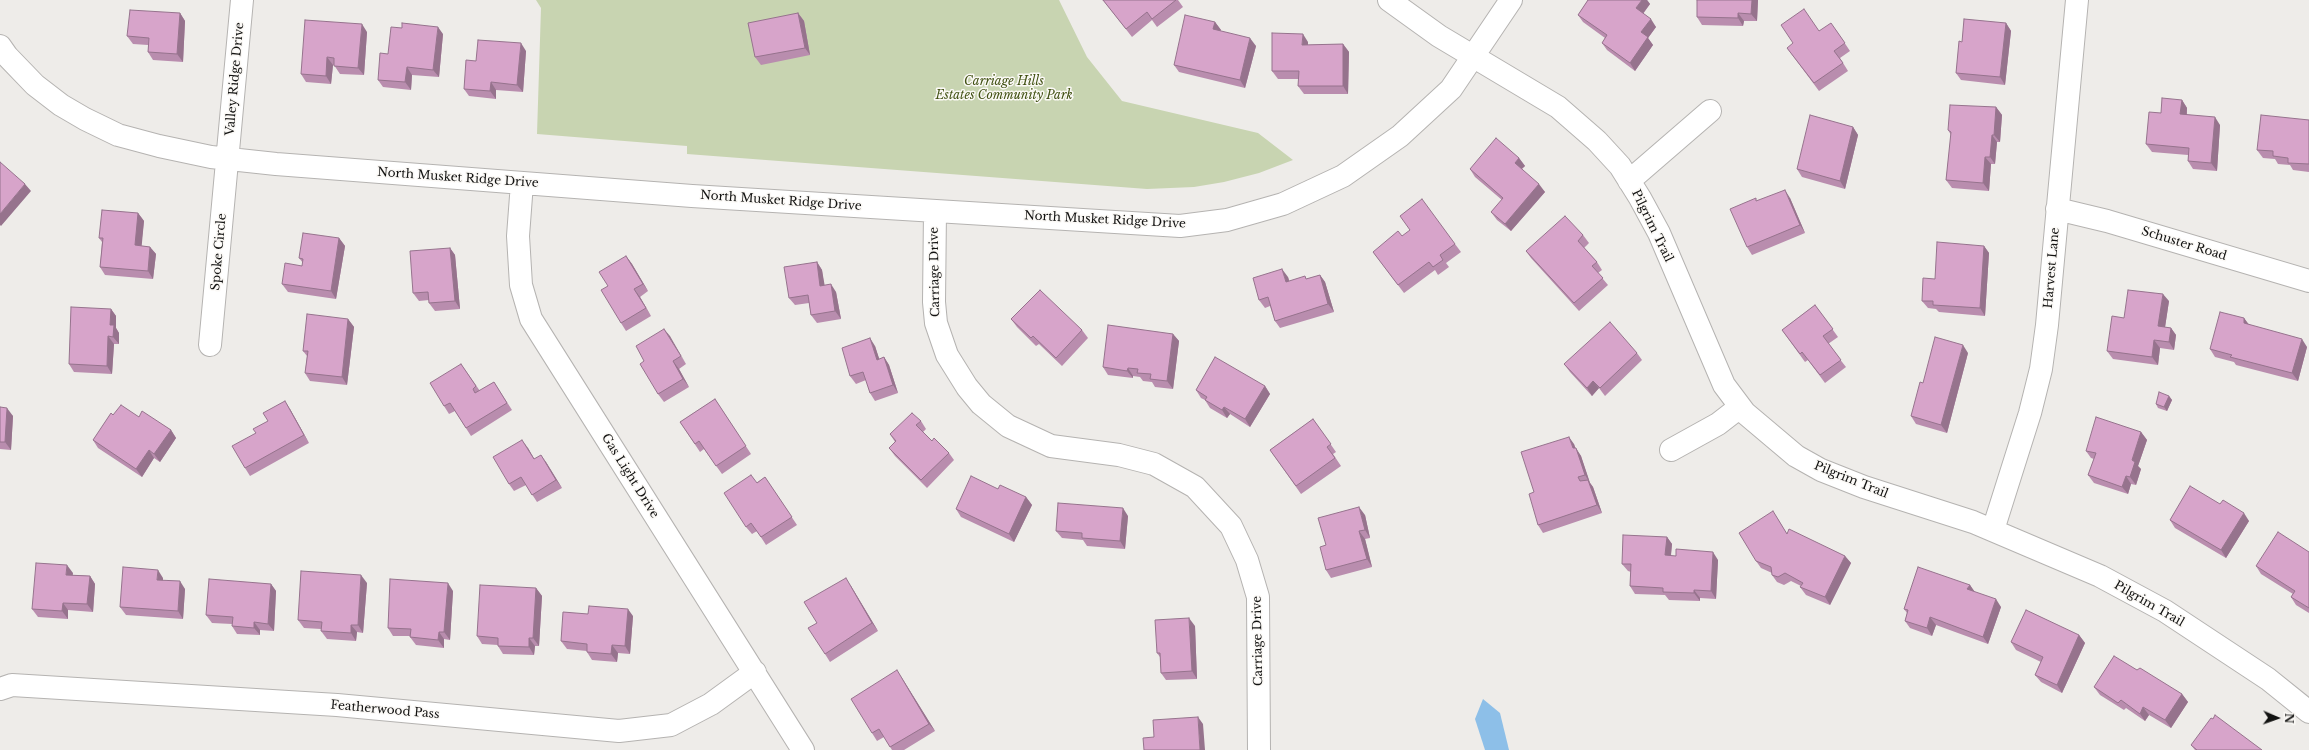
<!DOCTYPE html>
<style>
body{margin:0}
#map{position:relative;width:2309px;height:750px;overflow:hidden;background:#eeece9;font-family:"Libre Baskerville",serif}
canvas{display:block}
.north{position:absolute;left:2257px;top:698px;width:40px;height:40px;-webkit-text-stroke:3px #fbf9f6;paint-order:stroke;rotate:92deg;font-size:11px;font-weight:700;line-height:16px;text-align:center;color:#121211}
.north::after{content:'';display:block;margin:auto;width:14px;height:18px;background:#121211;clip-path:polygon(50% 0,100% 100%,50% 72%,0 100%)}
</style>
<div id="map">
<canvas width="2309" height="750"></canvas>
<div class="north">N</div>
</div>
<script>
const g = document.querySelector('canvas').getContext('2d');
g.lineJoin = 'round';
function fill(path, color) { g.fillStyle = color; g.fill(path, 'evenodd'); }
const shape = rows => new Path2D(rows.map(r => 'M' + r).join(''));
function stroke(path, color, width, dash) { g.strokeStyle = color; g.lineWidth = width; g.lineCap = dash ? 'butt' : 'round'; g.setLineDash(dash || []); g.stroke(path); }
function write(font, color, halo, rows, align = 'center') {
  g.font = font + ' "Libre Baskerville",serif'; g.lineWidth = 3; g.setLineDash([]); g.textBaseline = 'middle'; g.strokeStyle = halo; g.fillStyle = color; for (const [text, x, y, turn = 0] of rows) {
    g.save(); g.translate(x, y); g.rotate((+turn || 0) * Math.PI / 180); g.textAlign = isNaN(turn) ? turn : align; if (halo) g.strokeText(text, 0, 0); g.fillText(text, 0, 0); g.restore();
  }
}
const green = shape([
 [536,0,1059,0,1087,57,1122,101,1258,133,1293,160,1259,173,1224,182,1194,187,1147,189,687,154,687,146,537,134,541,8]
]);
const water = shape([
 [1483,699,1500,713,1509,750,1485,750,1475,719]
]);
const minor = shape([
 [1389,0,1439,36,1558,107,1597,141,1620,166,1640,198,1659,233,1724,385,1745,413,1796,456,1821,470,1864,487,1973,522,2100,576,2165,611,2268,679,2309,712],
 [0,46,7,56,35,85,61,105,85,119,118,135,159,146,211,157,276,164,692,196,1180,226,1227,220,1283,204,1343,176,1400,136,1451,89,1511,0],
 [1629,181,1710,111],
 [522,183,518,236,521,285,531,319,803,750],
 [2057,209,2107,221,2309,281],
 [935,211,934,302,936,323,947,355,967,387,981,404,1008,426,1051,446,1119,455,1154,464,1195,487,1231,526,1247,560,1258,597,1259,750],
 [210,345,242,0],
 [1671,450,1718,424,1740,407],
 [1993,530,2030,413,2041,369,2047,325,2077,0],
 [0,689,12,685,337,705,619,731,671,725,711,704,755,672]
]);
const wall = shape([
 [1103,0,1178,0,1183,7,1157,27,1152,20,1132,37],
 [1588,0,1647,0,1650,4,1643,14,1656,27,1648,38,1653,45,1635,71,1607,50,1602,43,1605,38,1583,22,1578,15],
 [1697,0,1758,0,1757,21,1744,21,1743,26,1702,25,1697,17],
 [180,13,185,21,183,62,153,60,148,52,148,45,133,44,127,36],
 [798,13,804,21,810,55,761,65,755,57],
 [1215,22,1221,30,1220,31,1256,46,1245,88,1179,72,1174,65],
 [2006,23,2011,31,2005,85,1961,80,1956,73,1962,42],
 [1836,30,1850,51,1840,58,1848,71,1819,91,1787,48,1819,31],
 [367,32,364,75,340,74,334,65,333,65,331,84,306,82,301,74],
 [443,34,439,77,412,75,411,90,383,87,378,80,388,54],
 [1308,42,1308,45,1343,44,1349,52,1348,94,1304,94,1298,86,1299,79,1278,79,1272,71],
 [526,51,523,92,496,90,496,99,469,96,464,89,476,61],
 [2182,100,2187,108,2187,115,2220,125,2217,171,2193,169,2188,161,2188,155,2152,152,2146,144,2161,113],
 [1996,107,2002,115,2000,142,1997,142,1995,164,1991,164,1989,191,1952,188,1946,180,1951,135,1948,130],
 [2309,120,2309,172,2293,170,2290,165,2278,164,2275,159,2263,158,2257,150],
 [1853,127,1858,135,1845,189,1802,177,1797,169],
 [1519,158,1525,166,1522,169,1545,192,1511,231,1497,220,1491,212,1502,200,1475,177,1470,169],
 [1790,198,1805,233,1752,255,1747,247,1758,200],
 [138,213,144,221,141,246,150,247,156,254,153,279,105,275,100,267,102,242,99,238],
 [1583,235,1589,243,1584,248,1597,262,1602,270,1598,273,1608,285,1579,311,1531,258,1526,251],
 [1402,236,1455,244,1461,252,1446,263,1449,267,1438,275,1435,270,1404,293,1373,252],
 [339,238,345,246,336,299,288,292,282,284,302,266,303,263,299,258],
 [1984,246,1989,253,1985,316,1939,312,1936,309,1928,308,1922,301,1935,279],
 [450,248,455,255,460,309,435,311,429,303,429,300,419,301,413,293],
 [626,256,632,264,648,291,640,297,651,316,626,331,621,323,608,286],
 [817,262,822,270,824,285,836,292,841,319,817,323,811,315,809,303,795,305,789,298],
 [1320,275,1325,282,1334,312,1280,328,1275,321,1270,306,1265,308,1259,300,1288,277,1289,281,1307,279],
 [2169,301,2165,327,2171,328,2176,335,2174,350,2160,348,2158,365,2113,359,2107,351,2124,318],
 [1815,305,1838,337,1828,344,1846,367,1825,383,1808,360,1805,362,1782,330],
 [111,309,116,316,116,328,119,333,119,344,114,344,112,374,74,372,69,364],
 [2244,318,2248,324,2307,347,2298,381,2236,365,2234,362,2215,357,2210,349],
 [348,319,354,327,347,385,310,381,305,373,307,356,303,351],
 [1011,319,1082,330,1088,338,1062,366,1039,344,1036,346,1017,327],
 [664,329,686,364,679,369,689,387,664,402,658,394,644,361],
 [1173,334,1179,341,1173,389,1155,387,1152,382,1143,381,1140,377,1133,376,1133,378,1108,375,1103,367],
 [875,346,879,359,884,357,889,365,898,393,875,401,870,393,866,380,856,384,850,376],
 [1637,353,1642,360,1605,396,1599,388,1592,396,1570,372,1564,364],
 [1968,353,1947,433,1916,424,1911,416,1923,383],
 [461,364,480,391,494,382,512,410,471,436,455,411,449,414,444,406],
 [1265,386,1270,394,1250,427,1230,414,1227,418,1210,408,1205,400,1201,398,1196,390],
 [2169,396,2172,400,2167,411,2158,408,2156,404],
 [715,399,751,454,722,474,704,449,700,452,680,422],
 [0,407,13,416,11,450,0,449],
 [290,409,309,443,250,476,245,468,256,433],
 [113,415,139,417,171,430,176,438,160,462,154,458,142,477,98,448,93,440],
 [1313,419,1336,452,1333,454,1341,466,1301,494,1270,450],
 [921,421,926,429,923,432,932,441,949,453,954,460,927,488,895,456,889,448,895,442,890,434],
 [2141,432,2147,440,2138,466,2141,469,2136,485,2131,484,2128,494,2094,483,2088,475,2094,459,2091,458,2086,451],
 [1574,444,1575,448,1581,456,1590,483,1593,487,1602,513,1543,533,1538,525,1534,492],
 [528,448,534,459,546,462,562,488,537,502,526,485,514,491,509,484],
 [765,477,797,525,766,545,757,531,752,534,746,527,756,483],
 [998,489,1026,497,1032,505,1014,542,961,517,956,509],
 [2220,504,2249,521,2226,558,2175,528,2170,520],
 [1365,515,1370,538,1365,539,1372,567,1331,578,1326,570,1326,545],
 [1128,516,1125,549,1087,546,1083,540,1062,538,1056,531],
 [1778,519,1787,534,1845,556,1851,563,1830,605,1806,595,1800,587,1801,586,1791,581,1784,585,1777,582,1772,575,1772,573,1761,568,1756,561],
 [1667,537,1672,544,1671,556,1718,560,1716,599,1700,598,1700,601,1669,600,1665,595,1635,594,1630,586,1631,572,1628,571,1622,564],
 [2309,552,2309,613,2296,605,2291,597,2293,594,2261,574,2256,566],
 [73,573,72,575,90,576,95,584,93,612,68,610,68,619,38,617,32,609],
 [163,578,163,580,185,589,183,619,126,615,120,607],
 [367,583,363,633,357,632,356,641,327,639,321,631,321,629,304,628,298,620],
 [271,584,276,591,274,631,260,630,260,635,237,634,232,626,232,624,212,623,206,615],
 [1970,585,1974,592,2001,607,1988,644,1936,625,1932,636,1910,628,1905,621,1907,613,1904,609],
 [851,586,878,631,830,662,825,654,817,623],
 [536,588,542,596,539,646,535,646,534,655,503,654,498,646,498,645,482,644,477,636],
 [453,591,450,640,444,639,444,648,416,645,410,637,410,636,393,636,388,628],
 [588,614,633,616,630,654,618,653,617,662,592,660,587,652,587,651,567,649,561,641],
 [1195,626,1197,679,1166,680,1161,673,1160,657,1157,653],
 [2079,635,2085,643,2062,693,2041,682,2035,675,2041,662,2016,650,2011,642],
 [2137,670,2182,694,2188,702,2171,728,2149,715,2145,721,2126,708,2124,710,2100,695,2094,687],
 [902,678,935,731,904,750,892,750,884,737,877,741,872,733],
 [2191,745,2262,750,2195,750]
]);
const shadedWall = shape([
 [1642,0,1647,0,1650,4,1641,16,1636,8],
 [1752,0,1758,0,1757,21,1751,14],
 [180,13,185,21,183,62,177,54],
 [798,13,804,21,810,55,805,48],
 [1738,13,1744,21,1743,26,1738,18],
 [1651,19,1656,27,1648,38,1653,45,1635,71,1630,63,1641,32],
 [1215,22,1221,30,1218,36,1213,29],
 [2006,23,2011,31,2005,85,2000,77],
 [362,24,367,32,364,75,358,68],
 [438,27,443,34,439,77,433,70],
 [1303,34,1308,42,1308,53,1302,45],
 [1250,38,1256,46,1245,88,1240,80],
 [521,43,526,51,523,92,517,85],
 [1343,44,1349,52,1348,94,1343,86],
 [327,57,333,65,331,84,326,76],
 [407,67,412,75,411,90,405,82],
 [491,82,496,90,496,99,490,91],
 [2182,100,2187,108,2186,122,2180,114],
 [1996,107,2002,115,2000,142,1994,135],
 [2215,117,2220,125,2217,171,2211,163],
 [1853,127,1858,135,1845,189,1840,181],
 [1992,135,1997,142,1995,164,1990,157],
 [1985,157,1991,164,1989,191,1983,183],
 [1519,158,1525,166,1520,170,1515,163],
 [25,184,31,191,1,226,0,225,0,214],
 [1539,184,1545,192,1511,231,1505,224],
 [1785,190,1790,198,1805,233,1800,225],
 [138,213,144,221,141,253,135,245],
 [339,238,345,246,336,299,331,291],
 [1984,246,1989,253,1985,316,1980,308],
 [150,247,156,254,153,279,148,271],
 [450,248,455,255,460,309,455,301],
 [626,256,632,264,648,291,643,284],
 [817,262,822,270,826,293,820,286],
 [1282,269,1288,277,1292,290,1286,282],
 [1320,275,1325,282,1334,312,1328,304],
 [831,284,836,292,841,319,835,311],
 [634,289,640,297,651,316,646,308],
 [2163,294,2169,301,2164,334,2158,326],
 [111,309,116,316,116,328,119,333,119,344,113,337,110,325],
 [2244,318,2250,326,2244,323],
 [348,319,354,327,347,385,342,377],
 [2171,328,2176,335,2174,350,2169,342],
 [664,329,670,336,686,364,681,356],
 [1173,334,1179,341,1173,389,1167,381],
 [108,336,114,344,112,374,107,366],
 [870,338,875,346,882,367,877,360],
 [2302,339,2307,347,2298,381,2292,373],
 [2154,340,2160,348,2158,365,2152,357],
 [1963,345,1968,353,1947,433,1941,425],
 [884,357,889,365,898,393,893,385],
 [673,361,679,369,689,387,683,379],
 [1128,368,1133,376,1133,378,1127,371],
 [1593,381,1599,388,1592,396,1587,388],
 [1265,386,1270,394,1250,427,1245,419],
 [2169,396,2172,400,2167,411,2164,407],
 [285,401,290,409,309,443,304,435],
 [1224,407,1230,414,1227,418,1222,410],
 [7,408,13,416,11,450,5,442],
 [171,430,176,438,160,462,154,454],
 [2141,432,2147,440,2138,466,2141,469,2136,485,2130,477,2132,460],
 [1569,437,1574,444,1578,455,1573,448],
 [522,440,528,448,539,467,534,459],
 [1576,448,1581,456,1590,483,1585,475],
 [149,450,154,458,142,477,136,469],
 [541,455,546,462,562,488,556,480],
 [2126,476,2131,484,2128,494,2122,487],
 [1588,480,1593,487,1602,513,1597,505],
 [1026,497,1032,505,1014,542,1009,534],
 [1359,507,1365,515,1370,538,1365,530],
 [1123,508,1128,516,1125,549,1120,541],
 [2244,513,2249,521,2226,558,2221,550],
 [1359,531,1365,539,1372,567,1367,559],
 [1667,537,1672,544,1670,563,1665,555],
 [1713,552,1718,560,1716,599,1711,591],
 [1845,556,1851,563,1830,605,1825,597],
 [67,565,73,573,72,582,66,575],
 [158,570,163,578,163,587,157,580],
 [361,575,367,583,363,633,358,625],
 [90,576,95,584,93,612,87,604],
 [846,578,851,586,878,631,872,623],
 [180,581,185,589,183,619,178,611],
 [448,583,453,591,450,640,444,632],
 [271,584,276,591,274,631,268,624],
 [1970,585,1975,592,1967,589],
 [536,588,542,596,539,646,533,638],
 [1694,590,1700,598,1700,601,1694,593],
 [1996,599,2001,607,1988,644,1983,637],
 [63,603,68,610,68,619,62,611],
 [628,609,633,616,630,654,625,646],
 [1930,617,1936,625,1932,636,1927,628],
 [1189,618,1195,626,1197,679,1192,671],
 [254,622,260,630,260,635,254,628],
 [351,625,357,632,356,641,351,633],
 [439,632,444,639,444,648,438,640],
 [2079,635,2085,643,2062,693,2057,685],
 [529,638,535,646,534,655,529,647],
 [612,645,618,653,617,662,611,654],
 [897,670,902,678,935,731,929,724],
 [2182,694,2188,702,2171,728,2165,720],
 [2143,707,2149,715,2145,721,2140,714],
 [1198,717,1203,724,1205,750,1200,750]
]);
const building = shape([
 [1103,0,1176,0,1152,19,1147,12,1126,29,1103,0],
 [1588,0,1642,0,1636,8,1651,19,1641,32,1648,37,1630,63,1602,43,1607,35,1578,15,1588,0],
 [1697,0,1752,0,1751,14,1738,13,1738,18,1697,17,1697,0],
 [1804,9,1819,31,1831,23,1845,43,1834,51,1843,63,1814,83,1787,48,1793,43,1781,25,1804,9],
 [130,10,180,13,177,54,148,52,149,38,127,36,130,10],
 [798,13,805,48,755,57,748,23,798,13],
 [1185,15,1215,22,1213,29,1250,38,1240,80,1174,65,1185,15],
 [1964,19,2006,23,2000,77,1956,73,1959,41,1962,42,1964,19],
 [305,20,362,24,358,68,334,66,334,58,327,57,326,76,301,74,305,20],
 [402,23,438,27,433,70,407,67,405,82,378,80,380,53,388,54,391,27,402,28,402,23],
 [1272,33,1303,34,1302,45,1343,44,1343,86,1298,86,1299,71,1272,71,1272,33],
 [478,40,521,43,517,85,491,82,490,91,464,89,466,60,476,61,478,40],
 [2162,98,2182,100,2180,114,2215,117,2211,163,2188,161,2189,148,2146,144,2149,112,2161,113,2162,98],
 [1950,105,1996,107,1994,135,1992,135,1990,157,1985,157,1983,183,1946,180,1951,132,1948,130,1950,105],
 [1810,115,1853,127,1840,181,1797,169,1810,115],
 [2261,115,2309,120,2309,164,2288,163,2288,158,2273,156,2273,151,2257,150,2261,115],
 [1496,138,1519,158,1515,163,1539,184,1505,224,1491,212,1503,198,1470,169,1496,138],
 [0,162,25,184,0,214,0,162],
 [1785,190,1800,225,1747,247,1730,209,1756,198,1756,201,1785,190],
 [1422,199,1455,244,1440,255,1443,260,1433,267,1429,262,1398,285,1373,252,1398,231,1402,236,1410,230,1400,216,1422,199],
 [102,210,138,213,135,245,150,247,148,271,100,267,103,238,99,238,102,210],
 [1565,216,1583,235,1578,241,1597,262,1592,266,1603,278,1574,303,1526,251,1565,216],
 [303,233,339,238,331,291,282,284,285,263,302,266,303,259,299,258,303,233],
 [1937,242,1984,246,1980,308,1933,305,1933,301,1922,301,1923,278,1935,279,1937,242],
 [450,248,455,301,429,303,428,292,413,293,410,251,450,248],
 [626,256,643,284,634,289,646,308,621,323,601,290,608,286,599,272,626,256],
 [817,262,820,286,831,284,835,311,811,315,808,295,789,298,784,267,817,262],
 [1282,269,1286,282,1305,276,1306,279,1320,275,1328,304,1275,321,1268,297,1259,300,1253,278,1282,269],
 [1040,290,1082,330,1056,358,1033,336,1031,338,1011,319,1040,290],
 [2128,290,2163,294,2158,326,2171,328,2169,342,2154,340,2152,357,2107,351,2112,316,2124,318,2128,290],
 [1815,305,1833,329,1823,336,1841,360,1820,375,1802,352,1800,354,1782,330,1815,305],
 [71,307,111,309,110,325,114,325,113,337,108,336,107,366,69,364,71,307],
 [2220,312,2244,318,2244,323,2302,339,2292,373,2230,357,2232,355,2210,349,2220,312],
 [307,314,348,319,342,377,305,373,308,351,303,351,307,314],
 [1610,322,1637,353,1600,388,1593,381,1587,388,1564,364,1610,322],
 [1108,325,1173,334,1167,381,1150,379,1151,374,1137,373,1138,369,1128,368,1127,371,1103,367,1108,325],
 [664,329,681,356,673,361,683,379,658,394,640,364,644,361,636,346,664,329],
 [1935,337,1963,345,1941,425,1911,416,1920,382,1923,383,1935,337],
 [870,338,877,360,884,357,893,385,870,393,863,372,850,376,842,348,870,338],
 [1215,357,1265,386,1245,419,1224,407,1222,410,1205,400,1207,397,1196,390,1215,357],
 [461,364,476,386,473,389,475,393,494,382,507,403,466,428,450,403,444,406,430,383,461,364],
 [2159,392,2169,396,2164,407,2156,404,2159,392],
 [715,399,746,446,716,466,699,441,695,444,680,422,715,399],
 [285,401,304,435,245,468,232,446,256,433,253,429,268,421,263,413,285,401],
 [121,405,139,417,142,411,171,430,154,454,149,450,136,469,93,440,111,413,113,415,121,405],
 [0,407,7,408,5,442,0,442,0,407],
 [912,413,921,421,916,425,932,441,934,438,949,453,921,480,889,448,896,441,890,434,912,413],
 [2096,417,2141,432,2132,460,2135,462,2130,477,2126,476,2122,487,2088,475,2096,453,2086,451,2096,417],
 [1313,419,1331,444,1327,447,1335,458,1296,486,1270,450,1313,419],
 [1569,437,1573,448,1576,448,1585,475,1578,477,1580,481,1588,480,1597,505,1538,525,1529,494,1534,492,1521,452,1569,437],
 [522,440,534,459,541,455,556,480,532,495,521,477,509,484,493,457,522,440],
 [751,475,757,483,765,477,792,517,761,537,751,523,746,527,724,493,751,475],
 [971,476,998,489,1000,485,1026,497,1009,534,956,509,971,476],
 [2190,486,2220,504,2223,500,2244,513,2221,550,2170,520,2190,486],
 [1058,503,1123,508,1120,541,1082,538,1082,533,1056,531,1058,503],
 [1359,507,1365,530,1359,531,1367,559,1326,570,1320,547,1326,545,1318,518,1359,507],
 [1773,511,1787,534,1789,529,1845,556,1825,597,1800,587,1803,583,1785,573,1778,577,1772,575,1771,567,1756,561,1739,533,1773,511],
 [2278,532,2309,552,2309,608,2291,597,2295,591,2256,566,2278,532],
 [1623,535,1667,537,1665,555,1676,556,1676,549,1713,552,1711,591,1694,590,1694,593,1663,592,1663,588,1630,586,1631,564,1622,564,1623,535],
 [36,563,67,565,66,575,90,576,87,604,63,603,62,611,32,609,36,563],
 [123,567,158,570,157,580,180,581,178,611,120,607,123,567],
 [1918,567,1970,585,1967,589,1996,599,1983,637,1930,617,1927,628,1905,621,1908,610,1904,609,1918,567],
 [301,571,361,575,358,625,351,625,351,633,321,631,322,622,298,620,301,571],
 [846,578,872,623,825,654,808,628,817,623,804,602,846,578],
 [209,579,271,584,268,624,254,622,254,628,232,626,233,617,206,615,209,579],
 [390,579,448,583,444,632,439,632,438,640,410,637,411,629,388,628,390,579],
 [480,585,536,588,533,638,529,638,529,647,498,646,498,638,477,636,480,585],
 [589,606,628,609,625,646,612,645,611,654,587,652,587,644,561,641,563,612,588,614,589,606],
 [2026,610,2079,635,2057,685,2035,675,2043,657,2011,642,2026,610],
 [1189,618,1192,671,1161,673,1160,653,1157,653,1155,620,1189,618],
 [2114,656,2137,670,2140,668,2182,694,2165,720,2143,707,2140,714,2121,700,2118,703,2094,687,2114,656],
 [897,670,929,724,890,747,879,729,872,733,851,699,897,670],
 [2215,715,2262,750,2197,750,2191,745,2211,718,2213,719,2215,715],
 [1198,717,1200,750,1144,750,1143,738,1154,737,1153,720,1198,717]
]);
const streetNames = [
 ["Valley Ridge Drive",235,79,-85],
 ["North Musket Ridge Drive",458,178,4],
 ["North Musket Ridge Drive",781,201,4],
 ["North Musket Ridge Drive",1105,220,3],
 ["Pilgrim Trail",1652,226,64],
 ["Schuster Road",2184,244,17],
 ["Spoke Circle",219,252,-85],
 ["Harvest Lane",2052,268,-85],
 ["Carriage Drive",935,272,-91],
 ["Gas Light Drive",630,476,58],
 ["Pilgrim Trail",1851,480,22],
 ["Pilgrim Trail",2149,604,30],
 ["Carriage Drive",1258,641,-91],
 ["Featherwood Pass",385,710,5]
];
const parkNames = [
 ["Carriage Hills",1004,82],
 ["Estates Community Park",1004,96]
];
fill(green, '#c8d4b1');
fill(water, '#8dbfe8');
stroke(minor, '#b5b3b1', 24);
stroke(minor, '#fff', 22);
fill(wall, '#b98dae');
fill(shadedWall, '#96738d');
fill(building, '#d7a4ca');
stroke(building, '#96738d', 1);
write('12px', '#121211', '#fbf9f6', streetNames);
write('italic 12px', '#415113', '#fbf9f6', parkNames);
</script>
